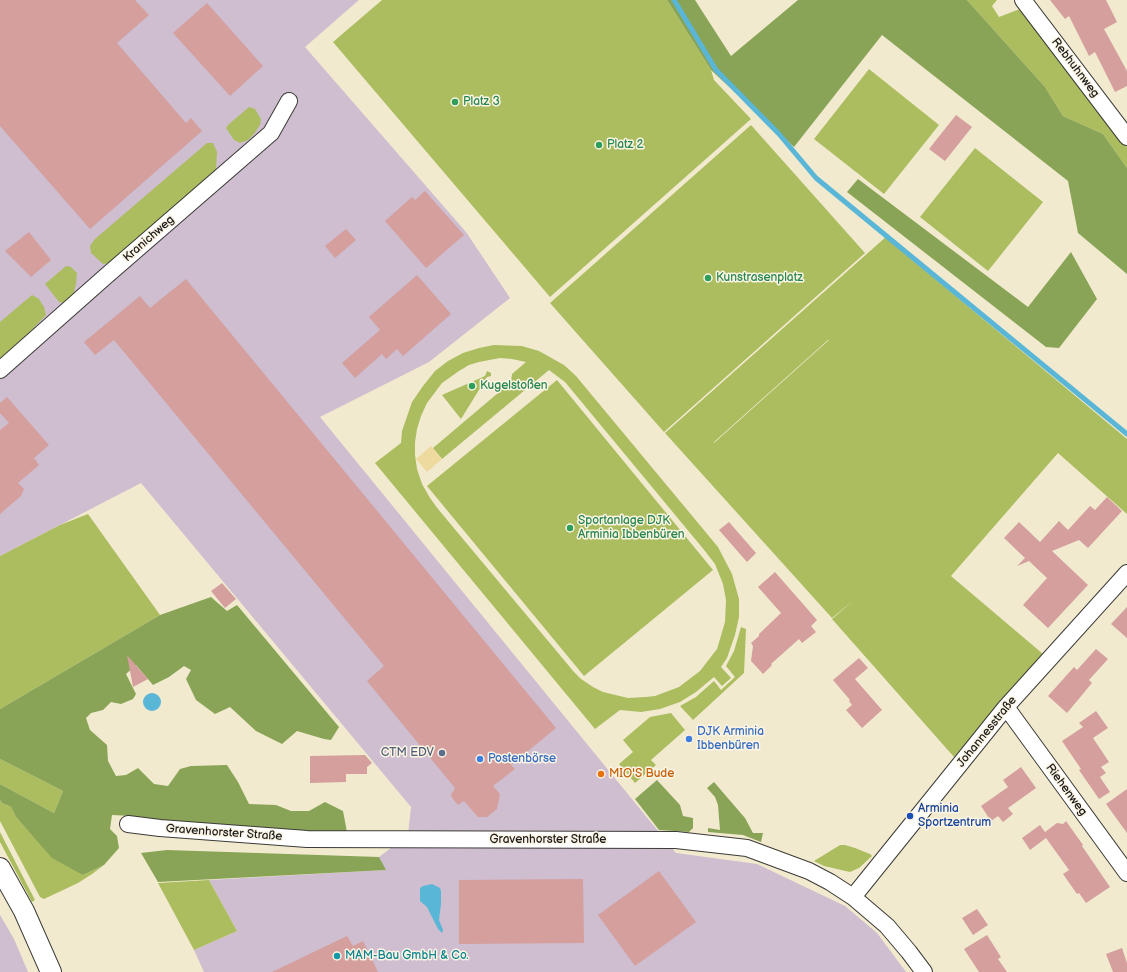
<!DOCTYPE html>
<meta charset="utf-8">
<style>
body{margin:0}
canvas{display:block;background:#f1eacf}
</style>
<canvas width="1127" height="972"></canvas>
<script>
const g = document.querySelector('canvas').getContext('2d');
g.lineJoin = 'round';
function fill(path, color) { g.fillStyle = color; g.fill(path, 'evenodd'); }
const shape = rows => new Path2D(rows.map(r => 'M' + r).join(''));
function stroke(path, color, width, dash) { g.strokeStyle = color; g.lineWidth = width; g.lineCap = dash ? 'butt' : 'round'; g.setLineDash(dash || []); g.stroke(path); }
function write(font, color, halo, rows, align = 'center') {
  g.font = font + ' "Balsamiq Sans",sans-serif'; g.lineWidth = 3; g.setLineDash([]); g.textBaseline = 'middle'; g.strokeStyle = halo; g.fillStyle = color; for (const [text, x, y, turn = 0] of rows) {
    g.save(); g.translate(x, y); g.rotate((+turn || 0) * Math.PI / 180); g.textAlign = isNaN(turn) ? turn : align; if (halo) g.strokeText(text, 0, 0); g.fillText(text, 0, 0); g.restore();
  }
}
const industrial = shape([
 [0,0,359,0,305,47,466,232,510,298,429,362,320,417,676,853,757,864,845,906,877,933,906,972,204,972,194,950,237,931,209,880,385,870,379,857,408,835,411,807,141,483,0,556],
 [0,915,14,939,28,972,0,972]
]);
const green = shape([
 [382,0,667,0,711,70,714,80,751,119,550,297,333,42],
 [967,0,997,0,992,6,999,17,1020,9,1106,118,1127,147,1127,168,1103,134,1063,116,1045,87],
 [869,69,939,125,884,194,814,139],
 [249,107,255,109,261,119,260,125,254,134,248,140,240,143,234,140,226,128,228,125],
 [751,125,865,253,664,432,550,303],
 [207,143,213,143,217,152,216,168,214,176,112,263,103,264,91,253,90,246,95,239],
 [975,148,1043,202,988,271,920,217],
 [887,236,904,253,1127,439,1127,514,1058,453,951,576,1043,654,954,757,832,619,854,600,832,618,665,433],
 [828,340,829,340,714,443,714,442],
 [66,266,71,267,77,273,76,284,73,296,64,303,59,302,45,284],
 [32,295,39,299,44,307,46,315,13,349,0,361,0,322],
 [494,345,522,346,539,351,564,365,576,376,718,547,732,574,739,599,739,617,735,635,727,658,721,667,731,678,722,686,714,677,696,692,680,702,660,709,641,712,620,710,595,729,375,463,401,443,402,431,412,402,423,386,435,371,448,361,463,353,479,348],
 [500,358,512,359,526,362,512,374,511,382,433,448,442,459,549,370,565,382,705,551,715,564,723,584,726,600,725,622,717,649,700,671,679,687,655,696,646,697,628,698,603,692,593,687,581,679,574,672,438,509,430,498,422,484,417,469,415,455,415,442,417,429,421,416,427,403,442,383,459,371,469,365,479,362],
 [487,371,491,373,491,376,487,377,461,419,442,395,485,376],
 [557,380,713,570,584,676,427,486],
 [88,514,160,615,0,709,0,556,60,525],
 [741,627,746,629,744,673,693,720,680,706,696,697,714,681,721,690,735,677,726,666,734,651],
 [671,713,685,730,651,760,656,765,635,783,619,764,633,752,623,740,650,717],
 [0,759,63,791,54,813,0,784],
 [0,800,2,803,11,807,16,817,33,836,83,875,104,865,92,874,78,883,44,899,40,897,0,821],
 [0,832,35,900,32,902,0,842],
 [840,845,845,845,855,848,870,854,872,856,859,868,850,872,824,866,814,861],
 [209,880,237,931,194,950,158,883]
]);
const forest = shape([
 [667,0,695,0,731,56,798,0,967,0,1045,87,1063,116,1103,134,1127,168,1127,274,1078,233,1068,181,882,35,794,147,711,70],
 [858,179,1028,307,1071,252,1097,299,1059,348,1046,347,847,192],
 [211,597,227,611,237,605,339,727,331,740,324,739,297,731,282,744,256,731,230,707,215,714,196,700,186,679,191,670,184,666,169,677,153,685,136,665,126,674,136,694,133,699,121,704,111,702,103,710,91,713,86,718,90,730,107,745,108,761,116,776,126,775,138,768,154,784,168,786,180,769,191,766,227,765,238,782,249,804,276,805,291,811,309,811,325,802,343,811,347,832,309,836,175,826,131,816,112,815,110,829,117,836,119,848,104,865,83,875,52,858,16,817,11,807,2,803,0,800,0,784,54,813,63,791,0,759,0,709,160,615],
 [657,780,680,805,683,816,693,818,693,828,689,832,659,830,635,799],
 [714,782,745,818,753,833,763,833,761,842,743,835,708,832,708,828,720,830,718,805,715,797,707,788],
 [167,850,379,857,386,870,158,882,141,853]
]);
const sand = shape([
 [431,446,442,459,427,472,416,459]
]);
const water = shape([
 '143 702a9 9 0 1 1 18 0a9 9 0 1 1-18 0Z',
 [432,884,440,888,441,891,441,904,439,920,443,930,442,933,438,929,427,907,420,901,420,888,423,886]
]);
const stream = shape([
 [674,0,716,70,779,134,816,178,1127,434]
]);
const building = shape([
 [0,0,135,0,149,15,117,43,186,123,191,118,202,131,90,229,0,126],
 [1050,0,1106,0,1117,22,1104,29,1127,71,1127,86,1115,92,1095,52,1089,56,1069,16,1065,19],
 [207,3,263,66,230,96,173,33],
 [956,115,972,127,945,161,929,149],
 [425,191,464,235,426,268,385,221,412,197,415,200],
 [346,229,356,240,335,258,325,246],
 [29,232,51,260,31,277,5,251],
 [417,275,451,314,403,356,397,349,386,359,382,354,355,378,342,363,380,330,369,317],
 [186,279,556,728,511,765,515,769,493,786,500,794,497,809,487,817,478,817,464,801,458,805,453,799,451,795,455,788,367,681,384,666,114,340,95,355,84,342,140,296,150,308],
 [7,397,49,445,34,458,39,465,18,483,24,489,21,496,0,514,0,430,9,423,0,413,0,403],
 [1107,497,1122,511,1088,548,1079,540,1052,551,1088,585,1048,628,1023,605,1047,578,1029,561,1017,566,1025,558,1004,538,1019,522,1040,542,1059,521,1068,530,1090,506,1095,510],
 [729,522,756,553,747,562,719,530],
 [775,572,817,620,811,626,816,632,802,643,799,639,771,664,772,665,763,674,751,661,753,646,751,643,759,636,759,634,781,613,758,587],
 [222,583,236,599,225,608,211,591],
 [1127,607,1127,638,1111,624],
 [1096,649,1108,659,1089,680,1092,683,1067,713,1048,696,1074,667,1077,670],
 [127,655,148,679,133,687],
 [859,658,868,668,855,679,882,710,862,728,846,710,852,705,849,701,850,700,833,680],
 [1096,711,1108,728,1093,738,1109,762,1101,767,1106,773,1100,777,1110,792,1099,799,1079,770,1081,769,1062,741,1083,727,1079,723],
 [365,755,372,763,367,767,367,774,346,774,346,782,310,783,310,756],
 [1021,767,1036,788,1008,808,1013,814,1003,822,998,816,991,821,981,806,1008,787,1003,780],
 [1127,789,1127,833,1106,804],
 [1066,821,1083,845,1082,846,1110,887,1086,903,1079,893,1077,894,1063,874,1069,870,1046,838,1030,850,1022,838,1040,825,1045,832,1057,823,1063,824],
 [659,871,696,922,635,966,598,915],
 [583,879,584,943,459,944,459,880],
 [977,909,988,925,973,935,962,918],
 [987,935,1001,957,998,959,1007,972,979,972,964,949],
 [347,936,353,946,363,941,378,972,272,972],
 [1122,948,1127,963,1127,972,1113,972,1106,954]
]);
const minor = shape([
 [1023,0,1127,137],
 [0,370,105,277,271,133,289,101],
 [1006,707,1127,873],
 [128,824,160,828,307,839,676,840,747,848,809,871,830,882,853,897,887,926,909,952,924,972],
 [853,897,1006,707,1127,573]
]);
const tertiary = shape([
 [0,868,24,911,51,972]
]);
const markers = [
 [455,102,4,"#2e9e5b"],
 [599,145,4,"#2e9e5b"],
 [708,278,4,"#2e9e5b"],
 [472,386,4,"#2e9e5b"],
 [570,528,4,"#2e9e5b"],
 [689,739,4,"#3f7fe0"],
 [442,753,4,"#5c6f8a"],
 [480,759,4,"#3f7fe0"],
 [601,774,4,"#e8710a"],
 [910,816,4,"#1a4fb4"],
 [337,956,4,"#0f9aa8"]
];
const streetNames = [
 ["Rebhuhnweg",1075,68,53],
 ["Kranichweg",149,239,-41],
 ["Johannesstraße",987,732,-51],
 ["Riehenweg",1066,790,54],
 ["Gravenhorster Straße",224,833,4],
 ["Gravenhorster Straße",548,840]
];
const leisureNames = [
 ["Platz 3",463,102],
 ["Platz 2",607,145],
 ["Kunstrasenplatz",716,278],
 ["Kugelstoßen",480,386],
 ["Sportanlage DJK",578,521],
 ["Arminia Ibbenbüren",578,535]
];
const shopNames = [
 ["DJK Arminia",697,732],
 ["Ibbenbüren",697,746],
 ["Postenbörse",488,759]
];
const serviceNames = [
 ["CTM EDV",434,753]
];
const foodNames = [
 ["MIO'S Bude",609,774]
];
const transitNames = [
 ["Arminia",918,809],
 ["Sportzentrum",918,823]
];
const cultureNames = [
 ["MAM-Bau GmbH & Co.",345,956]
];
fill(industrial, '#cebed0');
fill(green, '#acbd60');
fill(forest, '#89a456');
fill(sand, '#eeda9e');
fill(water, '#59b6d7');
stroke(stream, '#59b6d7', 5);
fill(building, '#d49f9d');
stroke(minor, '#3c3b37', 18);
stroke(tertiary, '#3c3b37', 22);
stroke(minor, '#fff', 16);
stroke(tertiary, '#fff', 20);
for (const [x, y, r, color] of markers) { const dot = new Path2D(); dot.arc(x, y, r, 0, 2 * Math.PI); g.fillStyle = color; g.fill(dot); stroke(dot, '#fcf5e5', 1.5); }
write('12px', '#1c1c1c', '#fcf5e5', streetNames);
write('12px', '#27864d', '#fcf5e5', leisureNames, 'left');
write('12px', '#366cbe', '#fcf5e5', shopNames, 'left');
write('12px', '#4e5e75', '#fcf5e5', serviceNames, 'right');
write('12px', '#c56008', '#fcf5e5', foodNames, 'left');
write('12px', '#164399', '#fcf5e5', transitNames, 'left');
write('12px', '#0d838f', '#fcf5e5', cultureNames, 'left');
</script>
